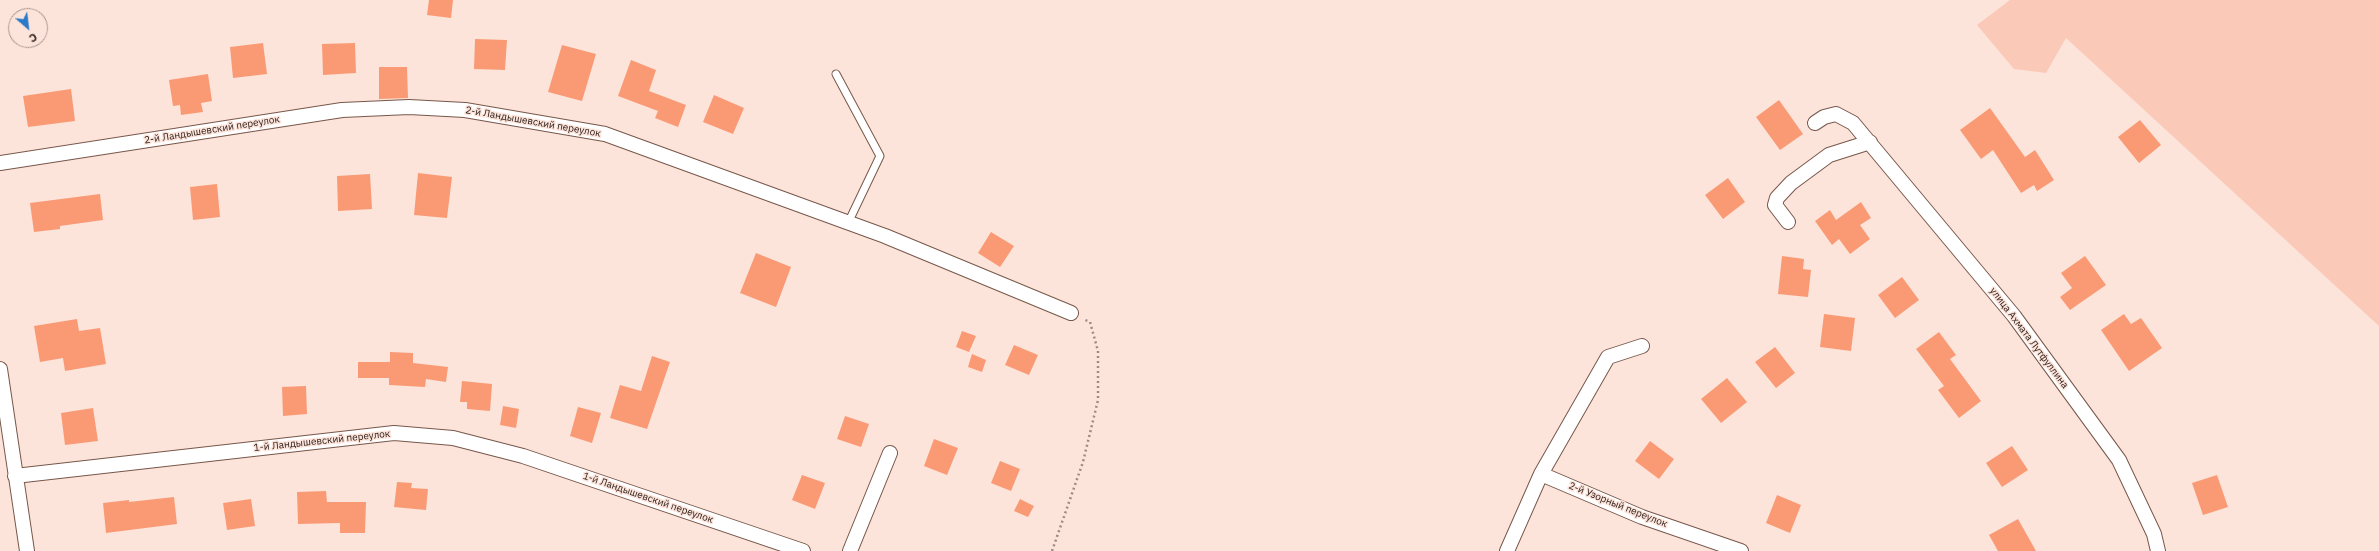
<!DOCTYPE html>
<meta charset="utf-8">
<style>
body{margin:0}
#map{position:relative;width:2379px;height:551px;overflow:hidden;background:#fce4db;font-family:"IBM Plex Sans",sans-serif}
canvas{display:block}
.north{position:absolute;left:8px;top:8px;width:40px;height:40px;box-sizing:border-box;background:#fce4db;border:1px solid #aa968f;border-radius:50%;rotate:152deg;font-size:11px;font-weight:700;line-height:16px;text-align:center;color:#2f211c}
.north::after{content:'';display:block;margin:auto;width:14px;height:18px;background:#2a7ac9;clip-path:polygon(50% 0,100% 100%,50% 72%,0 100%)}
</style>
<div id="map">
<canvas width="2379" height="551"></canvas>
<div class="north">С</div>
</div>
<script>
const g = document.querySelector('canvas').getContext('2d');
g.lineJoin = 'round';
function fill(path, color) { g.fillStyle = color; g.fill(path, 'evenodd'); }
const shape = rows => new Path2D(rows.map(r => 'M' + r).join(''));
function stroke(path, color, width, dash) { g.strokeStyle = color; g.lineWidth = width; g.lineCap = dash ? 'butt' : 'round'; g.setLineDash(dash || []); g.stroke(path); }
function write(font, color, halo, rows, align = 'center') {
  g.font = font + ' "IBM Plex Sans",sans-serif'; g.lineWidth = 3; g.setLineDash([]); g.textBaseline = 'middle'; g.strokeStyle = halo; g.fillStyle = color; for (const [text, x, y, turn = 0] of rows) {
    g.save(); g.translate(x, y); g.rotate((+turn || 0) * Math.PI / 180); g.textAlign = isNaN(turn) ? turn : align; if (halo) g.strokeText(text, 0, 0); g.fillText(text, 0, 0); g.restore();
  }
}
const green = shape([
 [2010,0,2379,0,2379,326,2066,38,2046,73,2014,69,1977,25]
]);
const building = shape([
 [429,0,453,0,451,18,427,15],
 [475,39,507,40,505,70,474,69],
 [263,43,267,74,233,78,230,47],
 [355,43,356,73,323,75,322,44],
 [562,45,596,54,582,101,548,92],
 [631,60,656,70,649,91,686,105,678,127,655,118,658,111,618,96],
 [379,67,407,67,408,98,379,99],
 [208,74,212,101,201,103,203,112,181,115,180,105,173,106,169,80],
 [71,89,75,121,28,127,23,96],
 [714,95,744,108,733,134,703,122],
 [1779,100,1803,134,1780,150,1756,117],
 [1990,108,2025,157,2035,150,2054,180,2037,191,2034,185,2021,193,1993,150,1981,159,1960,130],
 [2140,120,2161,145,2139,163,2118,137],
 [418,173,452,177,447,218,414,215],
 [370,174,372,209,338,211,337,176],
 [1728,178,1745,202,1723,219,1705,195],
 [217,184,220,217,193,220,190,187],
 [100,194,103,220,60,226,60,229,34,232,30,203],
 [1861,202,1871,218,1860,225,1870,239,1850,254,1839,239,1832,245,1815,221,1830,210,1836,220],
 [991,232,1014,246,1000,267,978,253],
 [756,253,791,267,776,307,740,293],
 [1782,256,1804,259,1803,269,1811,270,1808,297,1778,294],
 [2085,256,2106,285,2070,310,2060,297,2072,288,2061,273],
 [1902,277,1919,300,1895,318,1878,295],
 [1824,314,1855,318,1851,351,1820,347],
 [2124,314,2131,324,2141,318,2162,348,2129,371,2101,330],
 [77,319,79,331,100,328,106,364,65,371,63,358,40,362,34,326],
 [962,331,976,336,969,352,956,347],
 [1939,332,1956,355,1950,359,1981,401,1959,418,1938,390,1944,386,1916,349],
 [1014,345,1038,355,1029,375,1005,365],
 [1775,347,1795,373,1776,388,1755,362],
 [390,352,413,353,413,363,448,367,446,382,426,379,425,387,389,385,389,378,358,378,358,362,390,362],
 [972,354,986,360,982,372,968,367],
 [652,356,670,362,647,429,610,418,620,385,641,391],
 [1727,378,1747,402,1721,423,1701,399],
 [462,381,492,384,490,411,467,409,467,402,460,402],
 [306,386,307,414,283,416,282,387],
 [503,406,519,409,516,428,500,425],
 [578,407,601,413,592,443,570,436],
 [93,408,98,441,65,445,61,413],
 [845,416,869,424,861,447,837,439],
 [934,439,958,448,947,475,924,466],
 [1650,441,1674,459,1659,479,1635,461],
 [2012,446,2028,470,2002,487,1986,463],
 [1000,461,1020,469,1011,491,991,483],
 [802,475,825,483,815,509,792,500],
 [2217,475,2228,507,2203,515,2192,483],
 [397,482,412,483,411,488,428,489,426,510,394,507],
 [326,491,327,502,366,502,365,533,340,533,340,523,298,524,297,492],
 [1777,495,1801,505,1790,533,1766,523],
 [174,497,177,524,106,533,103,503,129,500,129,502],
 [251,499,255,526,227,530,223,503],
 [1020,499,1034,506,1028,517,1014,511],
 [2018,519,2036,551,1998,551,1989,535]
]);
const path = shape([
 [1052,551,1083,462,1098,400,1098,351,1090,322,1085,320]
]);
const service = shape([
 [836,74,880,156,848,223]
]);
const minor = shape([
 [1815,123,1824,117,1836,114,1853,123,2014,316,2119,460,2154,534,2158,551],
 [0,163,342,110,409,107,465,110,605,134,885,236,1071,313],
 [1788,222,1775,205,1777,198,1791,183,1829,155,1870,142],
 [0,369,27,551],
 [1541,474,1642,517,1741,551],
 [15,476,394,433,453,438,523,456,803,551],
 [850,551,890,453],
 [1507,551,1541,474,1608,357,1642,346]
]);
const streetNames = [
 ["2-й Ландышевский переулок",533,122,10],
 ["2-й Ландышевский переулок",212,130,-9],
 ["улица Ахмата Лутфуллина",2029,338,53],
 ["1-й Ландышевский переулок",322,441,-6],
 ["1-й Ландышевский переулок",648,498,19],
 ["2-й Узорный переулок",1618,505,22]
];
fill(green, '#fac9b7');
fill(building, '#fa9a75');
stroke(service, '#78574a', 9);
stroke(minor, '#78574a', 16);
stroke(path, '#9d8a83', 2.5, [2, 3]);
stroke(service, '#fff', 7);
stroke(minor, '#fff', 14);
write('10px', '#2f211c', '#fce4db', streetNames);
</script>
